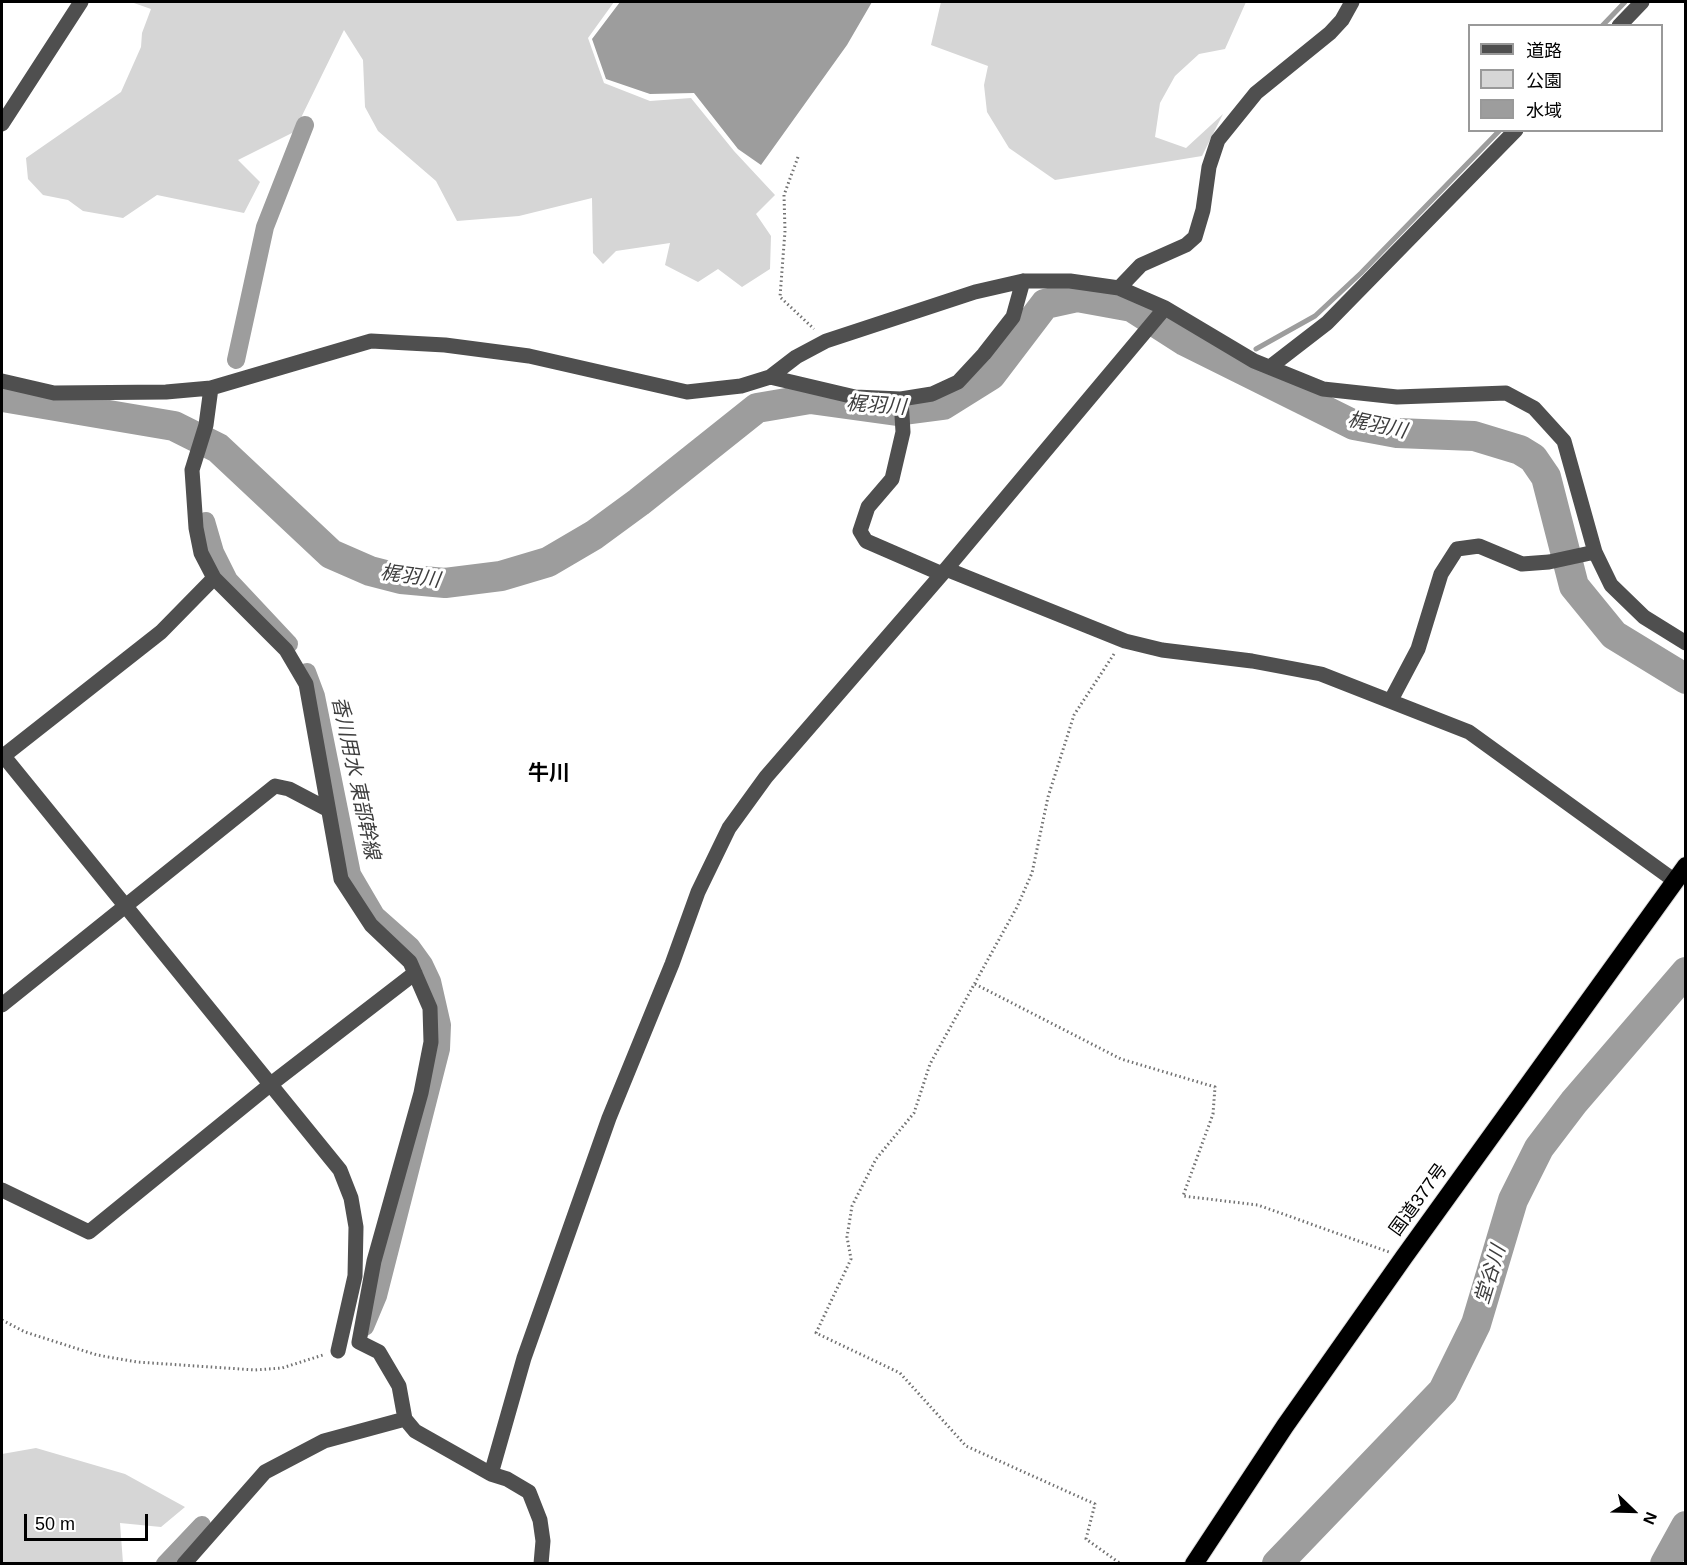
<!DOCTYPE html>
<meta charset="utf-8">
<style>
body{margin:0}
#map{position:relative;width:1687px;height:1565px;overflow:hidden;background:#fff;font-family:Helvetica,"Noto Sans JP",sans-serif}
canvas{display:block}
.frame{position:absolute;inset:0;border:3px solid #000;pointer-events:none}
.legend{position:absolute;left:1468px;top:24px;width:195px;height:108px;box-sizing:border-box;background:#fff;border:2px solid #999;margin:0;padding:8px 10px;list-style:none;font-size:18px;color:#000}
.legend li{display:flex;align-items:center;gap:12px;height:30px}
.legend b{width:30px;border:2px solid #999}
.north{position:absolute;left:1603px;top:1481px;width:60px;height:60px;-webkit-text-stroke:4px #fff;paint-order:stroke;rotate:113deg;font-size:16px;font-weight:700;line-height:24px;text-align:center;color:#000}
.north::after{content:'';display:block;margin:auto;width:21px;height:27px;background:#000;clip-path:polygon(50% 0,100% 100%,50% 72%,0 100%)}
.scale{position:absolute;left:24px;top:1514px;width:124px;height:27px;box-sizing:border-box;border:3px solid #000;border-top:0;padding-left:8px;font-size:18px;line-height:21px;white-space:nowrap;color:#000;-webkit-text-stroke:4px #fff;paint-order:stroke}
</style>
<div id="map">
<canvas width="1687" height="1565"></canvas>
<div class="frame"></div>
<ul class="legend">
<li><b style="height:8px;background:#4f4f4f"></b>道路</li>
<li><b style="height:16px;background:#d6d6d6"></b>公園</li>
<li><b style="height:16px;background:#9d9d9d"></b>水域</li>
</ul>
<div class="north">N</div>
<div class="scale">50 m</div>
</div>
<script>
const g = document.querySelector('canvas').getContext('2d');
g.lineJoin = 'round';
function fill(path, color) { g.fillStyle = color; g.fill(path, 'evenodd'); }
const shape = rows => new Path2D(rows.map(r => 'M' + r).join(''));
function stroke(path, color, width, dash) { g.strokeStyle = color; g.lineWidth = width; g.lineCap = dash ? 'butt' : 'round'; g.setLineDash(dash || []); g.stroke(path); }
function write(font, color, halo, rows, align = 'center') {
  g.font = font + ' Helvetica,"Noto Sans JP",sans-serif'; g.lineWidth = 6; g.setLineDash([]); g.textBaseline = 'middle'; g.strokeStyle = halo; g.fillStyle = color; for (const [text, x, y, turn = 0] of rows) {
    g.save(); g.translate(x, y); g.rotate((+turn || 0) * Math.PI / 180); g.textAlign = isNaN(turn) ? turn : align; if (halo) g.strokeText(text, 0, 0); g.fillText(text, 0, 0); g.restore();
  }
}
const green = shape([
 [131,2,614,2,588,38,604,83,650,101,691,98,734,151,775,195,756,214,771,236,770,269,742,287,718,269,698,282,665,265,670,243,616,251,603,264,593,253,592,198,519,216,457,221,436,181,378,131,365,107,363,60,344,30,294,132,238,160,260,182,244,213,157,195,123,218,83,211,68,200,43,195,28,179,26,158,121,92,141,47,142,33,151,9],
 [941,2,1246,2,1225,49,1199,54,1175,76,1160,103,1155,137,1186,148,1223,114,1202,156,1055,180,1009,148,987,112,984,85,988,66,931,45],
 [36,1448,125,1474,185,1507,161,1527,120,1523,123,1563,2,1563,2,1454]
]);
const water = shape([
 [620,2,872,2,847,45,761,165,738,149,694,93,650,94,606,79,592,39]
]);
const stream = shape([
 [1602,26,1625,2],
 [1256,349,1315,316,1361,273,1500,130]
]);
const canal = shape([
 [236,360,265,227,305,125],
 [206,521,215,552,229,580,289,644],
 [307,672,316,696,352,874,376,915,411,946,424,964,432,981,442,1025,441,1049,378,1296,365,1327],
 [165,1564,202,1525]
]);
const river = shape([
 [2,397,174,426,218,448,331,554,370,571,401,579,445,583,501,576,548,562,594,535,639,502,757,408,810,399,897,411,943,405,991,375,1045,304,1077,297,1132,307,1185,341,1354,425,1397,433,1474,436,1520,450,1533,458,1546,477,1574,586,1614,635,1686,679],
 [1277,1564,1443,1391,1476,1324,1513,1200,1539,1148,1574,1102,1686,972],
 [1665,1564,1686,1526]
]);
const path = shape([
 [798,157,784,195,785,231,780,297,814,329],
 [1114,654,1074,715,1048,797,1032,873,1017,907,930,1064,914,1113,876,1159,852,1206,847,1237,851,1259,816,1333,900,1373,966,1446,1095,1504,1086,1539,1121,1564],
 [975,984,1121,1059,1215,1087,1213,1114,1183,1196,1258,1205,1389,1252],
 [2,1320,25,1332,97,1355,137,1362,255,1370,282,1368,323,1355]
]);
const minor = shape([
 [1619,26,1642,2],
 [2,124,81,2],
 [1119,288,1141,265,1186,245,1195,237,1203,210,1209,167,1218,140,1256,93,1330,33,1342,20,1352,2],
 [1270,367,1327,323,1516,130],
 [770,377,855,397,901,399,932,394,958,382,984,354,1013,317,1023,281],
 [2,381,54,393,166,392,211,388,371,341,445,345,529,356,687,392,741,386,770,377,796,357,826,341,975,292,1023,281,1070,281,1119,288,1165,308,1254,361,1323,389,1397,397,1506,393,1534,408,1564,441,1595,552,1611,585,1644,617,1686,643],
 [211,388,206,425,192,470,196,528,201,553,214,578,286,650,306,684,341,879,371,925,410,962,430,1008,431,1042,421,1093,374,1261,359,1342,379,1352,399,1386,405,1419,415,1431,491,1474,507,1479,529,1492,540,1520,543,1541,541,1564],
 [901,399,903,432,892,479,868,507,860,531,866,541,942,574],
 [946,569,1125,641,1162,650,1252,661,1321,674,1469,732,1675,881],
 [1391,700,1418,649,1441,574,1457,549,1479,546,1522,564,1549,562,1595,552],
 [2,754,340,1170,351,1198,356,1227,355,1276,338,1351],
 [2,757,161,632,214,578],
 [2,1005,275,786,289,789,327,809],
 [2,1190,89,1232,271,1084,415,973],
 [491,1474,524,1358,609,1118,672,964,698,892,729,828,766,777,942,574,1165,308],
 [184,1564,265,1472,324,1441,405,1419]
]);
const highway = shape([
 [1194,1564,1285,1426,1404,1257,1686,866]
]);
const streetNames = [
 ["国道377号",1419,1200,-54]
];
const waterNames = [
 ["梶羽川",876,406,4],
 ["梶羽川",1377,426,12],
 ["梶羽川",410,577,8],
 ["香川用水 東部幹線",355,778,78],
 ["堂谷川",1491,1275,-73]
];
const quarterNames = [
 ["牛川",549,774]
];
fill(green, '#d6d6d6');
fill(water, '#9d9d9d');
stroke(stream, '#9d9d9d', 5);
stroke(canal, '#9d9d9d', 18);
stroke(river, '#9d9d9d', 30);
stroke(highway, '#dbdbdb', 20);
stroke(path, '#717171', 3, [1.5, 3]);
stroke(minor, '#4f4f4f', 15);
stroke(highway, '#000', 18);
write('18px', '#000', '#fff', streetNames);
write('italic 20px', '#3e3e3e', '#fff', waterNames);
write('bold 21px', '#000', '#fff', quarterNames);
</script>
